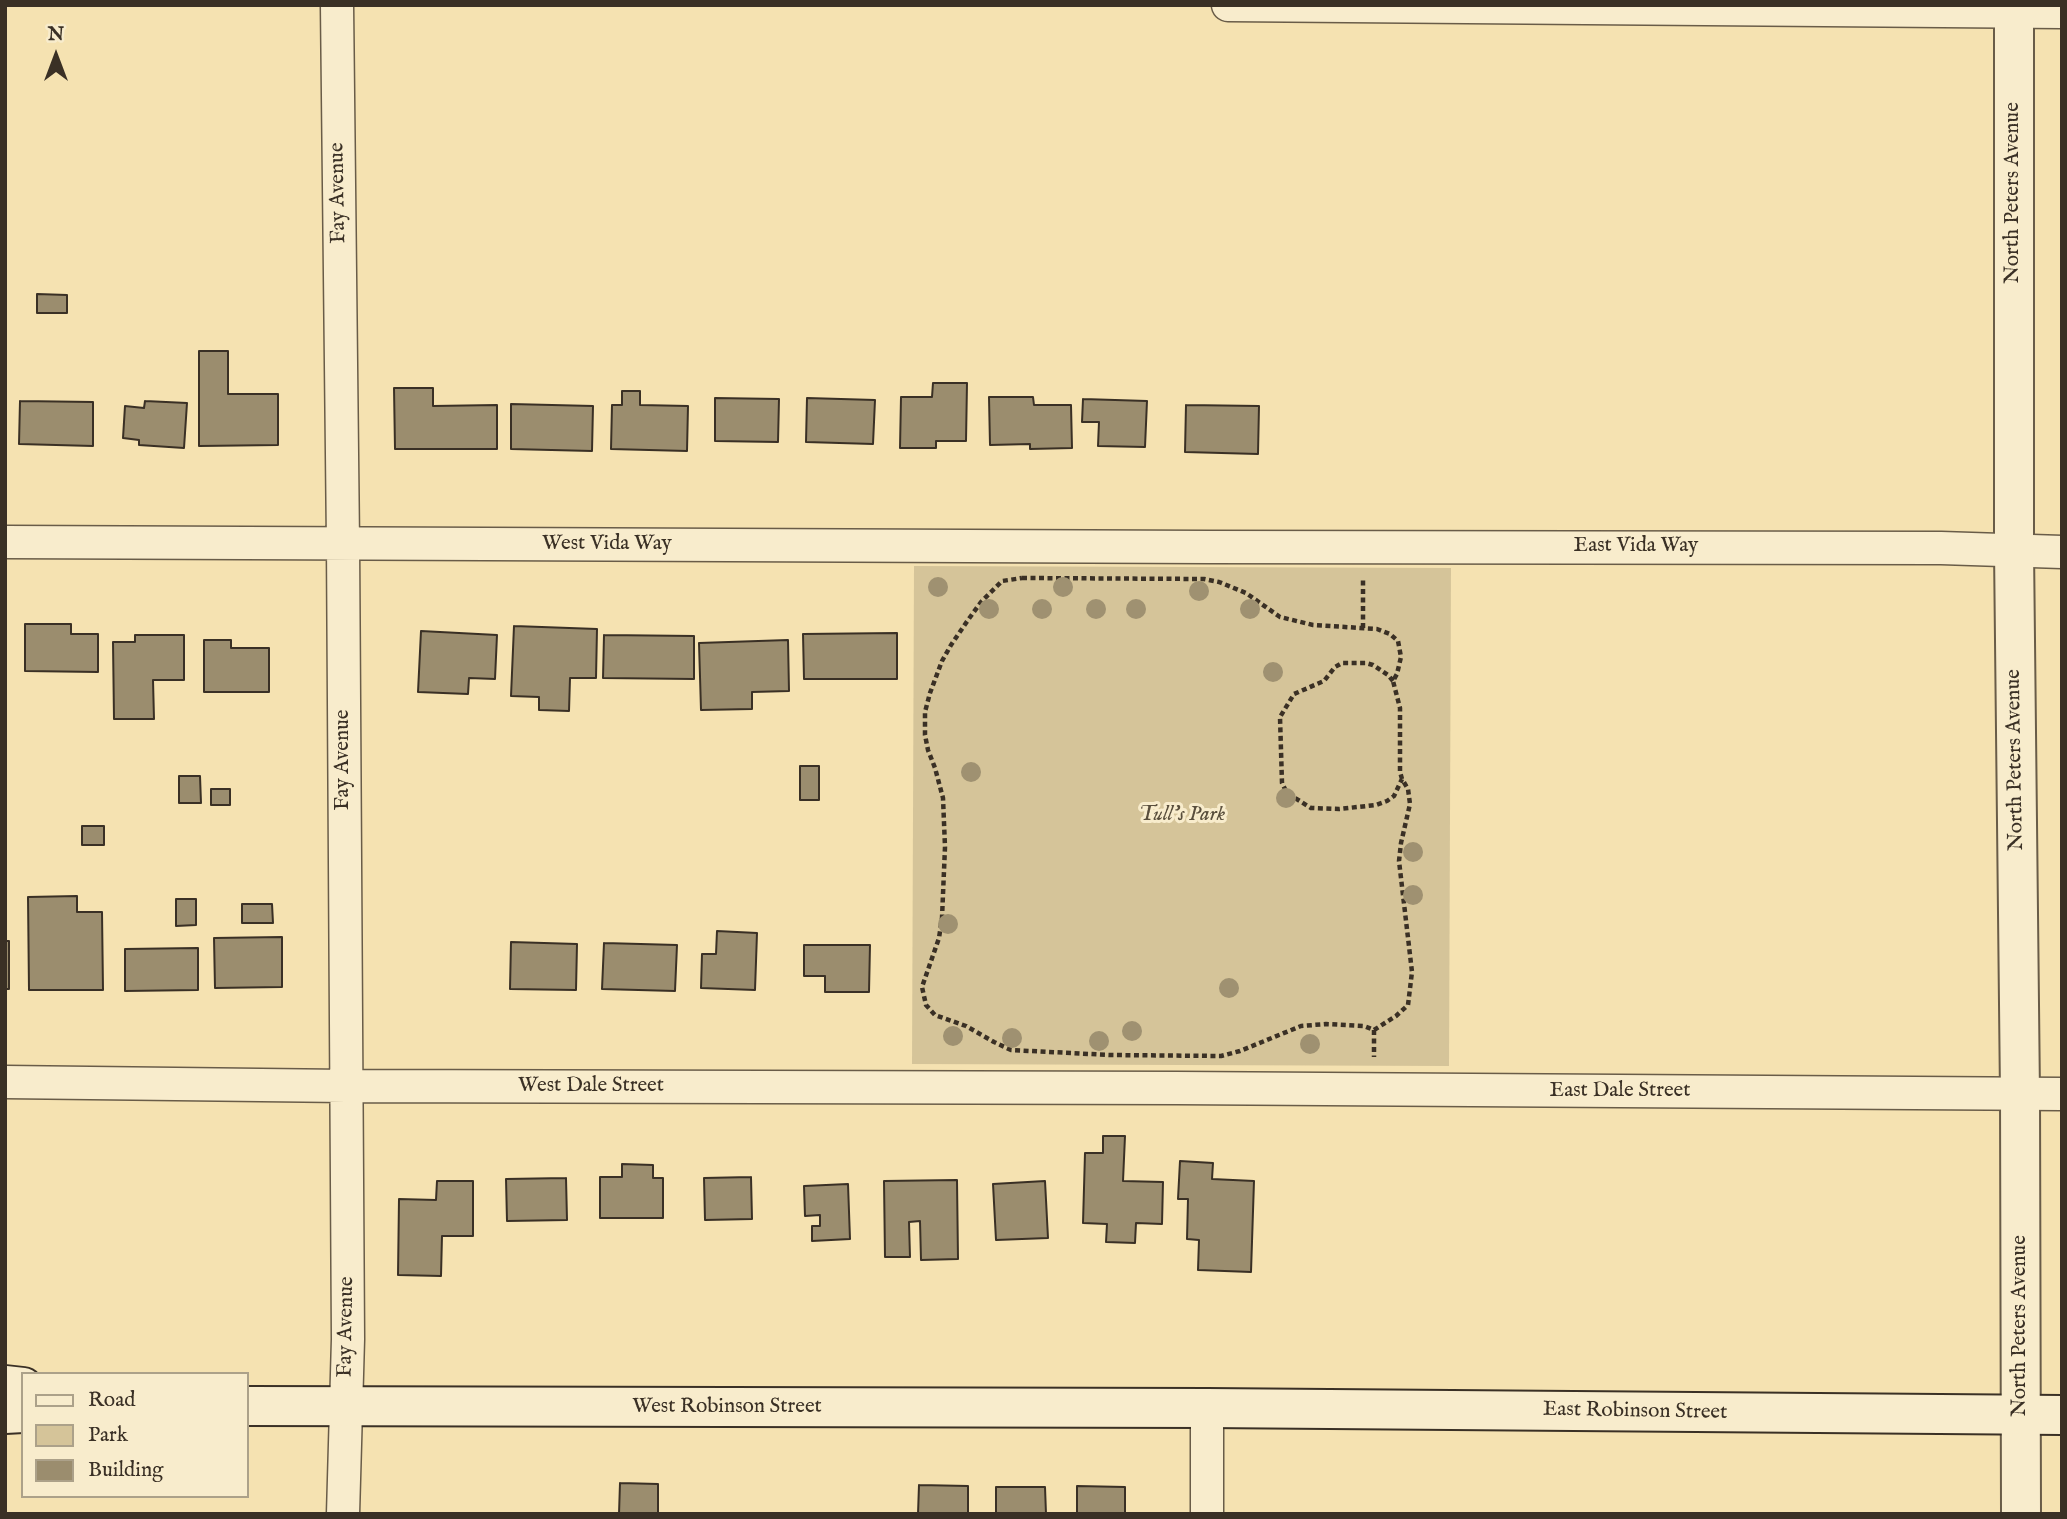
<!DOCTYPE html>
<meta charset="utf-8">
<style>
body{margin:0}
#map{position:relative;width:2067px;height:1519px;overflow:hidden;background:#f5e2b1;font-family:"IM FELL English",serif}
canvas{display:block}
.frame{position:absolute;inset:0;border:7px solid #3a3025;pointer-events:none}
.legend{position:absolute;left:21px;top:1372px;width:228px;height:126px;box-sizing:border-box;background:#f8eccc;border:2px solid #aca189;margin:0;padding:9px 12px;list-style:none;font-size:21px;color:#3a3025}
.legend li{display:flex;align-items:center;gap:14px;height:35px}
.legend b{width:35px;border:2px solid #aca189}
.north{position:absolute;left:21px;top:21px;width:70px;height:70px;-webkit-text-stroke:5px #f8eccc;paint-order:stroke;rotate:0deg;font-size:19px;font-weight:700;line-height:28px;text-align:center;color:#3a3025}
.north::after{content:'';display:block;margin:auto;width:24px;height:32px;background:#3a3025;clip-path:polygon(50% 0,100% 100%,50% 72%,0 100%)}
</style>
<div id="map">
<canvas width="2067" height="1519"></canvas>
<div class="frame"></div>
<ul class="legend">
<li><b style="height:9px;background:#f8eccc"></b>Road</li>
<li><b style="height:19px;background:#d5c499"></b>Park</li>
<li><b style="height:19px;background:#9b8d6e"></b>Building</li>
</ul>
<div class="north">N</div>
</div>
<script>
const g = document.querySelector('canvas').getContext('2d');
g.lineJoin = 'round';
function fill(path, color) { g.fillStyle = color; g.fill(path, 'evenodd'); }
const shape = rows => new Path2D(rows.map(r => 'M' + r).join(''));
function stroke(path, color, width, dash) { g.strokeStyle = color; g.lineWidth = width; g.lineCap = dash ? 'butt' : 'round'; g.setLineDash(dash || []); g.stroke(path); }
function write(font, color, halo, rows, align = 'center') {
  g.font = font + ' "IM FELL English",serif'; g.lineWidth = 6; g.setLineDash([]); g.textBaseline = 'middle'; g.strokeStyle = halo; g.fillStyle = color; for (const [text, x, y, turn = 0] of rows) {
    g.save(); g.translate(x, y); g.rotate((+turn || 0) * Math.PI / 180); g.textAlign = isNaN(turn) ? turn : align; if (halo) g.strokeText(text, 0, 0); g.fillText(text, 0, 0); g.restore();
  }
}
const green = shape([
 [914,566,1451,568,1449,1066,912,1064]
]);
const building = shape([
 [37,294,67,295,67,313,37,313,37,294],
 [199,351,228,351,228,394,278,394,278,445,199,446,199,351],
 [933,383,967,383,966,441,936,441,936,448,900,448,901,397,932,397,933,383],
 [394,388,433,388,433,406,497,405,497,449,395,449,394,388],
 [622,391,640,391,640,405,688,406,687,451,611,449,612,405,622,405,622,391],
 [989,397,1033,397,1034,405,1071,405,1072,448,1030,449,1030,444,990,445,989,397],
 [715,398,779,399,778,442,715,441,715,398],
 [807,398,875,400,873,444,806,442,807,398],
 [1083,399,1147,401,1145,447,1098,446,1099,422,1082,422,1083,399],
 [20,401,93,402,93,446,19,444,20,401],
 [145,401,187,403,184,448,139,445,139,440,123,438,125,406,144,408,145,401],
 [511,404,593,406,592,451,511,449,511,404],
 [1186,405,1259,406,1258,454,1185,452,1186,405],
 [25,624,71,624,71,634,98,634,98,672,25,671,25,624],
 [514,626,597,629,596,678,570,678,569,711,539,710,539,697,511,696,514,626],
 [421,631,497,635,495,679,469,678,468,694,418,692,421,631],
 [897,633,897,679,804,679,803,634,897,633],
 [135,635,184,635,184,680,153,680,154,719,114,719,113,642,135,642,135,635],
 [604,635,694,636,694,679,603,678,604,635],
 [204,640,231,640,231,648,269,648,269,692,204,692,204,640],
 [788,640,789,691,752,692,752,709,701,710,699,643,788,640],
 [800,766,819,766,819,800,800,800,800,766],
 [179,776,200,776,201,803,179,803,179,776],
 [211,789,230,789,230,805,211,805,211,789],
 [82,826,104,826,104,845,82,845,82,826],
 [77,896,77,912,102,912,103,990,29,990,28,897,77,896],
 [176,899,196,899,196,925,176,926,176,899],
 [242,904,272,904,273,923,242,923,242,904],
 [717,931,757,933,755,990,701,988,702,954,716,954,717,931],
 [282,937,282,987,215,988,214,938,282,937],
 [5,941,9,941,9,989,5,989,5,941],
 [511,942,577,944,576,990,510,989,511,942],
 [604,943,677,945,675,991,602,989,604,943],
 [804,945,870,945,869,992,825,992,825,976,804,976,804,945],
 [198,948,198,990,125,991,125,949,198,948],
 [1103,1136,1125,1136,1123,1181,1163,1182,1162,1224,1136,1223,1135,1243,1106,1242,1107,1224,1083,1223,1085,1153,1103,1153,1103,1136],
 [1180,1161,1213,1163,1212,1179,1254,1181,1251,1272,1198,1270,1199,1240,1187,1239,1188,1199,1178,1199,1180,1161],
 [622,1164,653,1165,653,1178,663,1178,663,1218,600,1218,600,1177,622,1177,622,1164],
 [751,1177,752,1219,705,1220,704,1178,751,1177],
 [566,1178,567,1220,507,1221,506,1179,566,1178],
 [957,1180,958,1259,921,1260,920,1221,909,1222,910,1257,885,1257,884,1181,957,1180],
 [437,1181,473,1181,473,1236,442,1236,441,1276,398,1275,399,1199,436,1200,437,1181],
 [1045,1181,1048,1238,996,1240,993,1184,1045,1181],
 [848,1184,850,1239,812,1241,812,1226,820,1226,820,1215,805,1216,804,1186,848,1184],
 [620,1483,658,1484,658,1514,619,1514,620,1483],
 [919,1485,968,1486,968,1514,918,1514,919,1485],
 [1077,1486,1125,1487,1125,1514,1077,1514,1077,1486],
 [996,1487,1045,1487,1046,1514,996,1514,996,1487]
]);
const path = shape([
 [1022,578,1204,579,1219,582,1246,593,1280,617,1313,625,1377,629,1390,634,1398,641,1401,657,1397,674,1393,681,1400,708,1400,772,1402,779,1408,789,1410,804,1401,843,1399,861,1412,972,1408,1005,1396,1016,1374,1030,1364,1026,1326,1024,1301,1026,1240,1051,1221,1056,1110,1055,1011,1050,994,1042,966,1026,935,1015,926,1005,922,987,939,938,942,918,945,847,943,798,935,768,928,750,925,735,925,712,930,693,942,661,951,645,968,620,981,602,1002,581,1022,578],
 [1363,628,1363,580],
 [1393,681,1388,675,1373,665,1366,663,1342,663,1335,667,1324,681,1294,694,1280,717,1282,783,1287,793,1311,808,1339,809,1376,805,1387,801,1394,796,1402,779],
 [1374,1030,1374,1057]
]);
const minor = shape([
 [337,5,343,543,348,1339,343,1514],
 [1228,5,2062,12],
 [5,542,1209,547,1941,548,2062,552],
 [5,1082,346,1086,1177,1088,2062,1094],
 [1207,1514,1207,1408]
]);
const tertiary = shape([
 [2014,5,2014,550,2020,1094,2021,1514]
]);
const secondary = shape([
 [5,1385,23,1387],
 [247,1406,1207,1408,2062,1415],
 [5,1414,23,1413]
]);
const trees = [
 [938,587],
 [1063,587],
 [1199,591],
 [989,609],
 [1042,609],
 [1096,609],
 [1136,609],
 [1250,609],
 [1273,672],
 [971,772],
 [1286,798],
 [1413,852],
 [1413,895],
 [948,924],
 [1229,988],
 [1132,1031],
 [953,1036],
 [1012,1038],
 [1099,1041],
 [1310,1044]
];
const streetNames = [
 ["Fay Avenue",339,193,-91],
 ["North Peters Avenue",2014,193,-90],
 ["West Vida Way",607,545],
 ["East Vida Way",1636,547],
 ["Fay Avenue",344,760,-90],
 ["North Peters Avenue",2016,760,-91],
 ["West Dale Street",591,1087],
 ["East Dale Street",1620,1092],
 ["North Peters Avenue",2021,1326,-90],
 ["Fay Avenue",347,1327,-89],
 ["West Robinson Street",727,1408],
 ["East Robinson Street",1635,1412,1]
];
const parkNames = [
 ["Tull’s Park",1182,816]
];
fill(green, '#d5c499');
fill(building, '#9b8d6e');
stroke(building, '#3a3025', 2);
stroke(minor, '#695c48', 35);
stroke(tertiary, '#695c48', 42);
stroke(secondary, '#3a3025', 42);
stroke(path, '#3a3025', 4.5, [5, 3.5]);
stroke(minor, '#f8eccc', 32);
stroke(tertiary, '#f8eccc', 38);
stroke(secondary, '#f8eccc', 38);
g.fillStyle = '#9f9171';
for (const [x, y] of trees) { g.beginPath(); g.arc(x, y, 10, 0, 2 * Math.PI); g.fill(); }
write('21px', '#3a3025', '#f8eccc', streetNames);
write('italic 21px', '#594e3c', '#f8eccc', parkNames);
</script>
